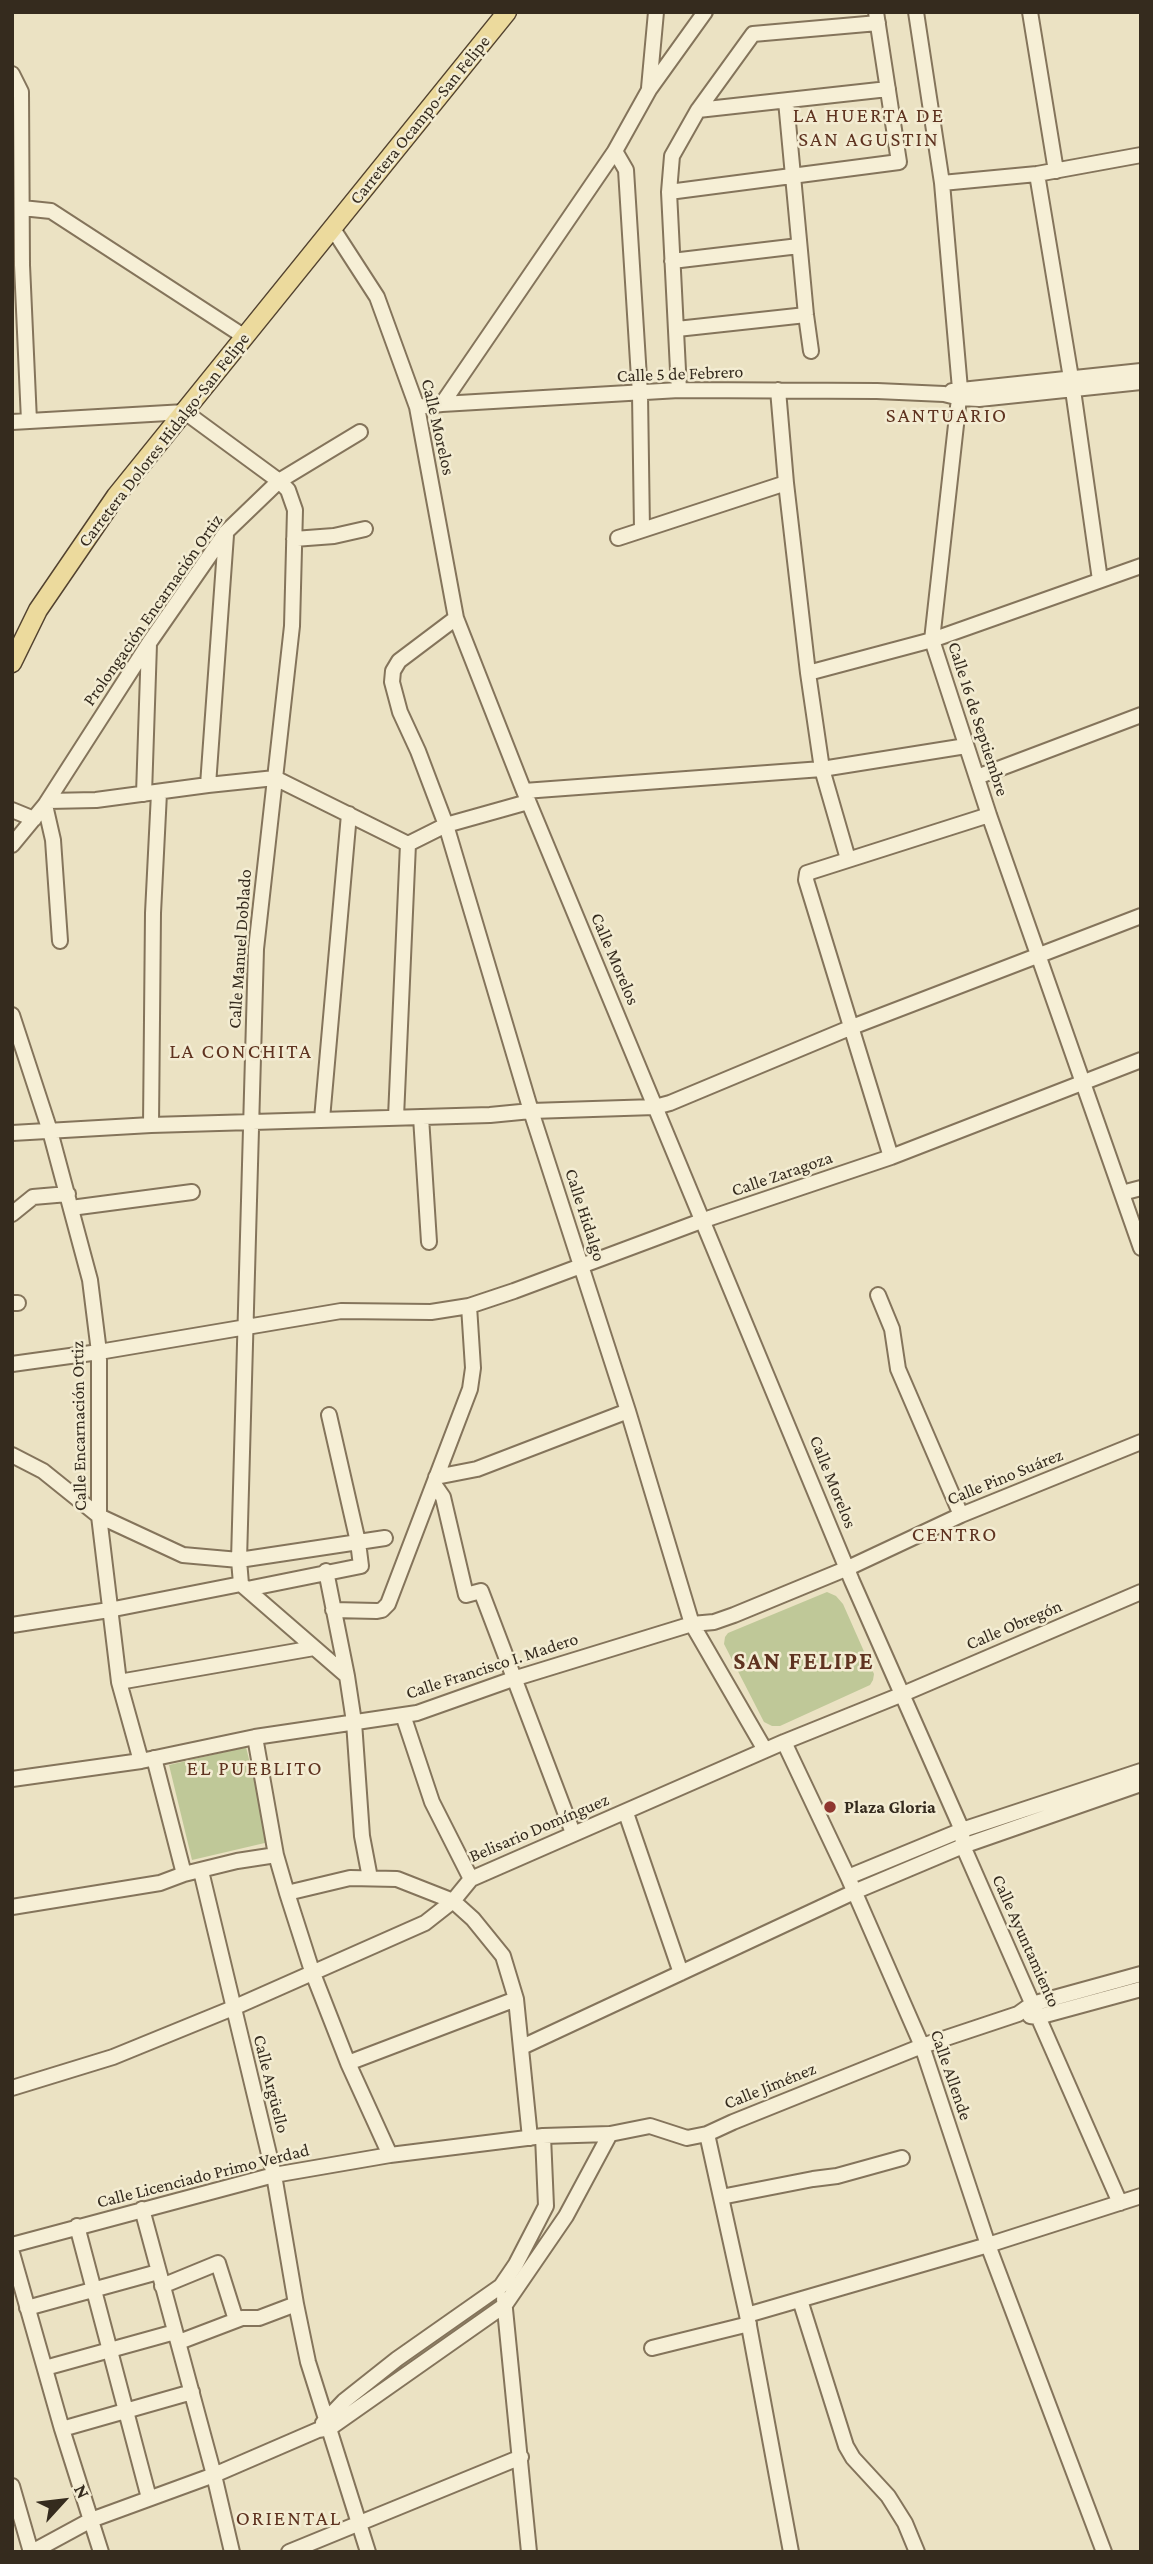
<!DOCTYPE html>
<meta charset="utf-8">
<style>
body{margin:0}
#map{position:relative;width:1153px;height:2564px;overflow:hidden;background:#ebe2c3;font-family:"Crimson Pro",serif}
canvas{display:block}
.frame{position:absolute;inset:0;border:14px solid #352b1e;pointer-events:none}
.north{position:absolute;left:28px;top:2466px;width:70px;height:70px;-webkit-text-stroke:5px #f3ecd2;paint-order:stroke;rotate:63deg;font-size:19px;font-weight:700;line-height:28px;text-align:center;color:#352b1e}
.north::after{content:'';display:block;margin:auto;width:24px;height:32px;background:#352b1e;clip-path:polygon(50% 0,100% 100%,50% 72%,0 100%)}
</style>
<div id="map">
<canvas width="1153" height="2564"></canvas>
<div class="frame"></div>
<div class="north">N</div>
</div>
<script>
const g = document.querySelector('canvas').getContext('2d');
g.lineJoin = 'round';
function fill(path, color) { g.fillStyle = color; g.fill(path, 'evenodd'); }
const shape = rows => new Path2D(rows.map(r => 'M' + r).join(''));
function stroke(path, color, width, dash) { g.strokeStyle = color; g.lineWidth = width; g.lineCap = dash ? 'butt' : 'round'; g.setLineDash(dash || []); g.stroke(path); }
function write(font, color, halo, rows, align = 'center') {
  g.font = font + ' "Crimson Pro",serif'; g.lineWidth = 5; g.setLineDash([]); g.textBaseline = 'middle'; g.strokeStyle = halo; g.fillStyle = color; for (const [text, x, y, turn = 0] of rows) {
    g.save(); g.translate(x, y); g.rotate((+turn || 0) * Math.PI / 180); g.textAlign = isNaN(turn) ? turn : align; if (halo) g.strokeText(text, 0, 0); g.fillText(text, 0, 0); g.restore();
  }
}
const green = shape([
 [827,1592,836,1596,843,1604,874,1674,873,1680,870,1685,780,1726,772,1726,764,1722,724,1644,725,1637,728,1633],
 [246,1747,269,1842,192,1860,169,1765]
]);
const minor = shape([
 [916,12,942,183,960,389,932,640,989,815,1141,1248],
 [1030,12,1056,171],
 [12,74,21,92,22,265,29,421],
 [649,88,656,12],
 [786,101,806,315,811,351],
 [698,110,888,89],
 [615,151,626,170,640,394,642,530],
 [1037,174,1073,390,1100,580],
 [942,183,1037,174,1141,155],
 [669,192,899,162,876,12],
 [22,208,51,211,245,337],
 [333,229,377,297,417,407,456,618,524,791,852,1581,962,1830,963,1846,1120,2203],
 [672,261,799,246],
 [677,329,806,315],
 [679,390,669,192,672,156,698,110,753,34,878,23],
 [778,390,786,483,808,673,822,769,848,859],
 [952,391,1141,371],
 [442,404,615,151,649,90,705,12],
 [417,407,442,404,679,390,877,391,944,394,960,398,979,399,1141,382],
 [12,422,185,412,279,481,288,490,295,510,292,626,256,949,239,1560,241,1584],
 [618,538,786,483],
 [294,539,334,536,365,529],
 [456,618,399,661,393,671,392,682,400,712,418,751,446,825,531,1111,628,1411,692,1624,765,1750],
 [808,673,932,640,1141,566],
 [977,777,1141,715],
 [208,785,226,535],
 [524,791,822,769,966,746],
 [144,794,149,644],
 [48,801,96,800,208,785,275,778,408,844],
 [45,805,53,840,60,941],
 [12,810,34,819],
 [408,844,446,825,528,802],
 [12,845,45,805,149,643,226,532,279,481,360,432],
 [12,1015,50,1131,90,1280,99,1352,99,1516,119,1682,141,1761],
 [396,1117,408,844],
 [421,1117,429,1242],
 [322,1119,349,814],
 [151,1125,153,913,159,793],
 [12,1133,151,1125,490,1115,531,1111,655,1107,670,1103,852,1027,1141,916],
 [891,1157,806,880,807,873,989,815],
 [1122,1193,1141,1188],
 [71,1208,192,1192],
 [12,1214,33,1197,68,1194],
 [878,1295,892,1329,898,1369,961,1515],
 [12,1303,18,1303],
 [12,1364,99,1352,341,1311,431,1312,469,1306,514,1291,704,1220,891,1157,1141,1060],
 [12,1455,43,1471,99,1516,183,1555,239,1560,385,1538],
 [436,1477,477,1469,628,1411],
 [434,1484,443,1497,466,1595,481,1591,573,1833],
 [326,1571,347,1676,354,1722,362,1836,370,1878],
 [242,1585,347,1676],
 [247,1589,361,1566,358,1542,329,1415],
 [333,1610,377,1611,382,1610,388,1604,470,1389,473,1368,469,1306],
 [12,1625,109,1610,241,1584],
 [119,1682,314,1648],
 [403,1715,432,1802,471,1879],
 [255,1737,276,1855,287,1893,312,1971,348,2063,390,2155],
 [784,1742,848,1877,922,2046,988,2245,1104,2552],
 [154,1758,184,1874],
 [12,1779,141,1761,255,1737,417,1713,513,1679,692,1624,714,1622,734,1615,848,1568,961,1515,1141,1442],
 [626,1813,681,1973],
 [201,1871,274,2175,296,2304,308,2362,368,2552],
 [848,1877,962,1830,1141,1771],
 [287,1893,350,1878,397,1879,453,1901,473,1919,503,1956,516,1999,530,2138],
 [12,1907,160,1883,184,1874,237,1861,276,1855],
 [1030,2016,1038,2017,1141,1989],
 [522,2047,854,1892,963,1846,1141,1784],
 [348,2063,516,1999],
 [12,2088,113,2057,233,2008,425,1923,453,1901,471,1879,784,1742,903,1694,1141,1592],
 [707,2134,747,2315,791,2552],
 [721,2197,813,2179,837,2176,902,2158],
 [142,2209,214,2475,232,2552],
 [77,2226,149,2498],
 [12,2245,274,2175,390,2155,543,2136,610,2134,650,2126,687,2138,707,2134,733,2122,922,2046,1018,2014,1032,2004,1141,1974],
 [12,2253,62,2429,101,2552],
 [162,2286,218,2263,236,2320],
 [504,2299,529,2552],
 [800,2300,846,2446,853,2458,888,2496,905,2523,917,2552],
 [27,2308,158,2272],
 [747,2315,988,2245,1141,2196],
 [179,2342,242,2318,259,2318,296,2304],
 [652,2348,749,2324],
 [45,2368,175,2332],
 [323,2423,344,2401,397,2359,501,2286,516,2264,546,2206,543,2136],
 [62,2429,192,2392],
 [12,2486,31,2552],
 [32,2552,91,2520,214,2475,318,2430,330,2428,505,2305,566,2216,610,2134],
 [289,2552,521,2457]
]);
const major = shape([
 [12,663,38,610,116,496,507,12]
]);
const markers = [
 [830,1807,7,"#8f362f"]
];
const streetNames = [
 ["Carretera Ocampo-San Felipe",420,120,-51],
 ["Calle 5 de Febrero",680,374,-2],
 ["Calle Morelos",438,427,77],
 ["Carretera Dolores Hidalgo-San Felipe",164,440,-52],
 ["Prolongación Encarnación Ortiz",153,610,-55],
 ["Calle 16 de Septiembre",978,719,72],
 ["Calle Manuel Doblado",240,949,-86],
 ["Calle Morelos",615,959,67],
 ["Calle Zaragoza",782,1174,-19],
 ["Calle Hidalgo",585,1215,72],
 ["Calle Encarnación Ortiz",79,1426,-91],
 ["Calle Pino Suárez",1005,1477,-22],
 ["Calle Morelos",833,1482,68],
 ["Calle Obregón",1014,1625,-23],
 ["Calle Francisco I. Madero",492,1666,-18],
 ["Belisario Domínguez",539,1828,-23],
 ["Calle Ayuntamiento",1026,1941,66],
 ["Calle Allende",951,2075,71],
 ["Calle Argüello",271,2084,76],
 ["Calle Jiménez",770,2086,-22],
 ["Calle Licenciado Primo Verdad",203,2176,-14]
];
const poiNames = [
 ["Plaza Gloria",844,1807]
];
const quarterNames = [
 ["LA HUERTA DE",869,116],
 ["SAN AGUSTIN",869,140],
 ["SANTUARIO",947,416],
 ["LA CONCHITA",241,1052],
 ["CENTRO",955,1535],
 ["EL PUEBLITO",255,1769],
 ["ORIENTAL",289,2519]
];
const districtNames = [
 ["SAN FELIPE",804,1662]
];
fill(green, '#bfc898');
stroke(minor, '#84745b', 18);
stroke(major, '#52422f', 21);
stroke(minor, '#f6efd6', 14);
stroke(major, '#ecda9d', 18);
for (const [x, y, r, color] of markers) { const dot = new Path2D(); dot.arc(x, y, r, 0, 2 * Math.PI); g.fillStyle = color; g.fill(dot); stroke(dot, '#f3ecd2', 2.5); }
write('18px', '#352b1e', '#f3ecd2', streetNames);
write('bold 18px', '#352b1e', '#f3ecd2', poiNames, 'left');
g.letterSpacing = '2px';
write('21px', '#5f3320', '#f3ecd2', quarterNames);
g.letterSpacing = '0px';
g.letterSpacing = '2px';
write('bold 24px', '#5f3320', '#f3ecd2', districtNames);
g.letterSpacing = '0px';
</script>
